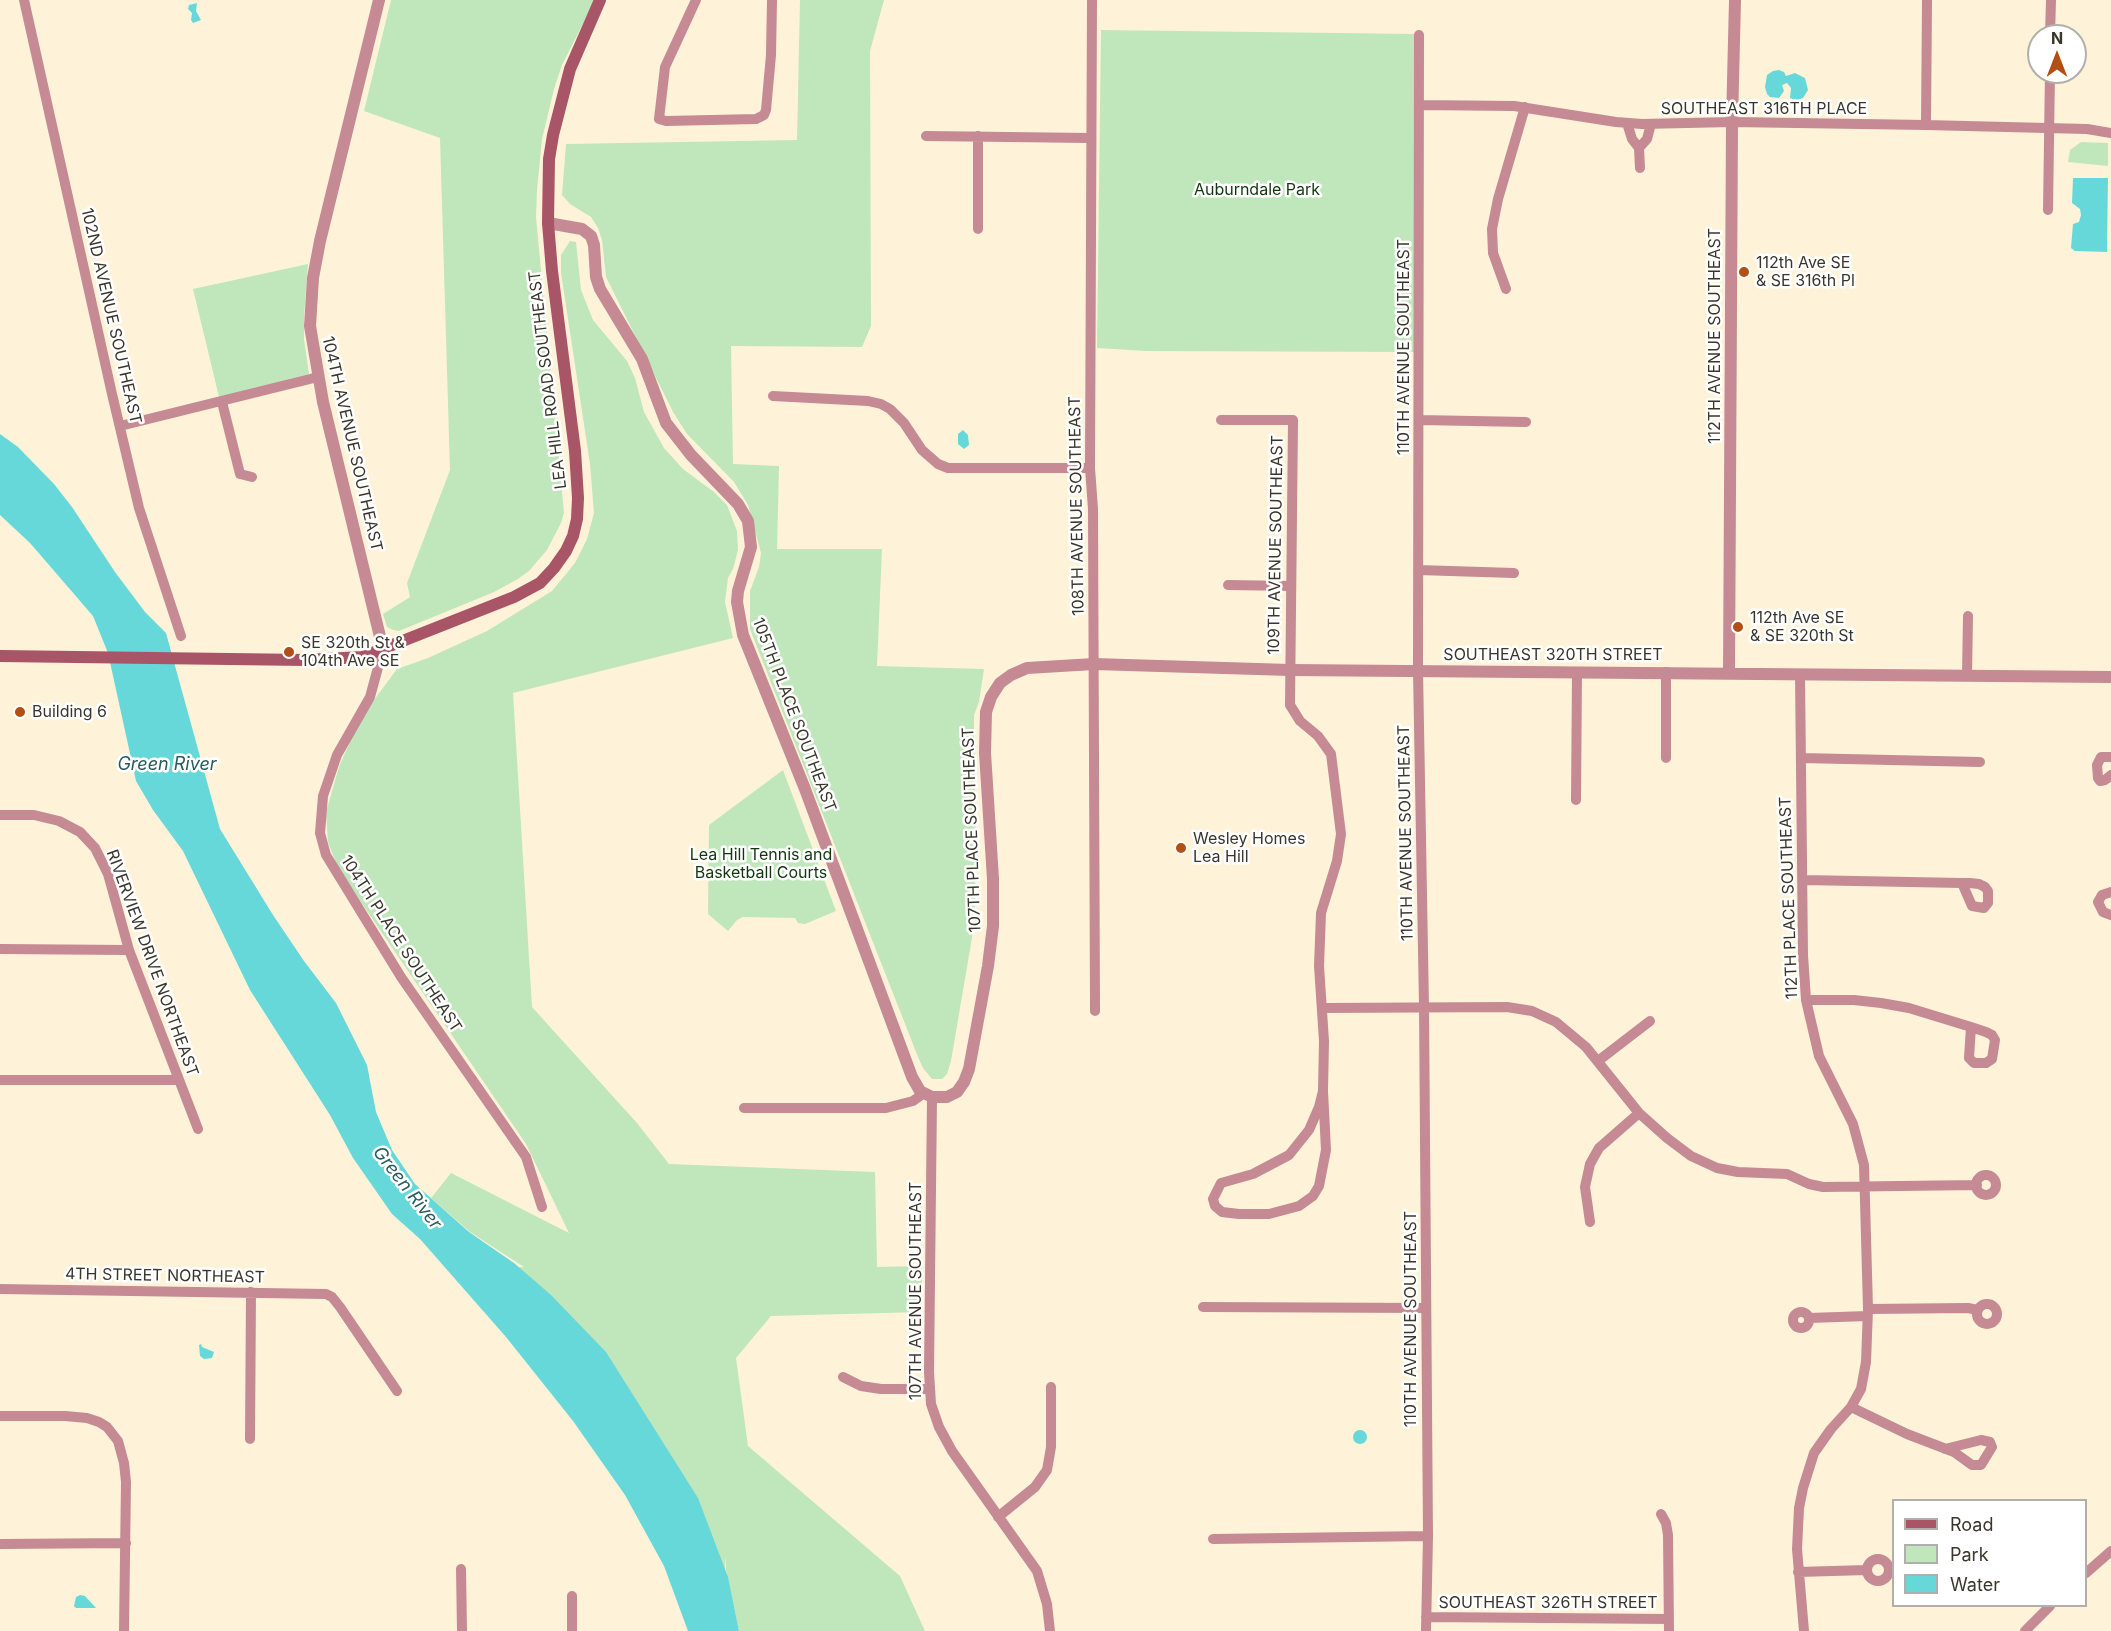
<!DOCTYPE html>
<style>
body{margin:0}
#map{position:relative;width:2111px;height:1631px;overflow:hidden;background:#fef3d8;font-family:Inter,sans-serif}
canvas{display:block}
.legend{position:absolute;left:1892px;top:1499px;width:195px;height:108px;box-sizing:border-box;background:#fff;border:2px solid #b0afab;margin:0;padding:8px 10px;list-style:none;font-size:18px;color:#3a362c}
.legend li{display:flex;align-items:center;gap:12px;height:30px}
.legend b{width:30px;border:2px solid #b0afab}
.north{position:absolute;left:2027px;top:24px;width:60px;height:60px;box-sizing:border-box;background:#fff;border:2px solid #b0afab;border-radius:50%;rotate:0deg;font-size:16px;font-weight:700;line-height:24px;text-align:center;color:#3a362c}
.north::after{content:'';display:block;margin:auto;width:21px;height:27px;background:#b14f15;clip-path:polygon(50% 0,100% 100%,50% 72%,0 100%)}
</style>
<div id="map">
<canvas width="2111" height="1631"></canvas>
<ul class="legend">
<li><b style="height:8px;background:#a85567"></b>Road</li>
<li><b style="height:16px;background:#c0e6bb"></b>Park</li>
<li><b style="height:16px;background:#67d8d9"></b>Water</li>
</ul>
<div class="north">N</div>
</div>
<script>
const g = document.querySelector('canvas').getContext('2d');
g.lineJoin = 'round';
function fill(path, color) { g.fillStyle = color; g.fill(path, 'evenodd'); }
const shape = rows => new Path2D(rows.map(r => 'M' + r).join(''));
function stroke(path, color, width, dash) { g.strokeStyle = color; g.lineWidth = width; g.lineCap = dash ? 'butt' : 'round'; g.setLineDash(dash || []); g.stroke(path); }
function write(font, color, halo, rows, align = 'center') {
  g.font = font + ' Inter,sans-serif'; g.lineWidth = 5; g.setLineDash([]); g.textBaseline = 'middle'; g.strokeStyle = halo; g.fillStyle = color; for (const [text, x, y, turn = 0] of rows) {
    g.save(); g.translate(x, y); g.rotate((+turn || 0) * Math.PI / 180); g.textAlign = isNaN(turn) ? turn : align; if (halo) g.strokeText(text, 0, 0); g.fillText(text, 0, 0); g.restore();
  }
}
const green = shape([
 [391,0,595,0,562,65,554,89,542,139,537,190,536,217,564,513,561,523,547,550,529,571,518,579,494,592,399,631,393,630,387,627,383,614,410,597,407,583,450,470,440,138,364,111],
 [800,0,884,0,870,51,871,326,862,347,731,346,733,464,779,466,777,549,882,549,877,666,984,669,979,702,974,715,974,728,976,857,974,926,951,1061,947,1074,942,1079,932,1079,923,1068,918,1057,750,629,750,591,759,567,761,553,748,505,734,482,687,434,673,412,606,277,602,240,598,228,591,217,570,204,562,195,566,144,797,140],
 [1101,30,1415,34,1414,352,1146,351,1097,348],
 [2081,142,2108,143,2108,166,2068,162,2070,150],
 [570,241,576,242,581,290,593,320,627,361,635,378,644,412,664,448,683,469,714,492,727,505,737,531,738,550,733,569,728,578,725,602,733,638,513,693,532,1007,637,1123,669,1164,875,1172,877,1267,922,1266,922,1312,771,1316,736,1358,748,1446,900,1576,925,1631,739,1631,726,1570,726,1555,721,1629,498,1269,524,1267,470,1232,431,1198,451,1173,569,1233,526,1144,348,883,336,863,328,842,326,812,339,767,352,737,371,704,397,669,428,658,487,631,552,591,575,563,587,539,594,513,590,464,561,273,561,255],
 [308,264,304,316,304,339,309,374,219,397,193,289],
 [783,770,836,911,805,924,798,923,795,918,743,917,737,920,728,931,708,914,709,825]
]);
const water = shape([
 [197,3,196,11,201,20,193,23,191,20,192,13,188,9,189,5],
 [1779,70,1784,72,1786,76,1795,73,1805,78,1808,90,1803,98,1797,100,1790,98,1791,88,1787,83,1782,85,1784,91,1779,98,1770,97,1767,94,1765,87,1767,75,1773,71],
 [2073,178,2108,178,2107,252,2075,251,2071,248,2073,224,2079,222,2081,215,2080,209,2072,203],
 [963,430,968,435,969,445,964,449,958,444,958,434],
 [0,434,18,447,54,484,72,507,115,572,145,612,166,633,220,829,273,915,304,961,336,1003,367,1065,376,1112,392,1150,415,1184,469,1232,514,1263,551,1295,606,1352,698,1498,728,1577,739,1631,688,1631,664,1566,625,1495,573,1421,506,1337,420,1239,392,1214,353,1158,330,1115,250,990,183,851,153,810,136,781,108,653,93,616,30,543,0,515],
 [201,1344,202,1347,214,1352,212,1358,204,1359,200,1356,199,1345],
 '1353 1437a7 7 0 1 1 14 0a7 7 0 1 1-14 0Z',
 [80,1595,85,1596,96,1608,76,1608,74,1606,76,1597]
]);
const minor = shape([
 [24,0,112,394,139,508,181,636],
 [696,0,665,67,659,119,666,121,756,119,764,115,766,110,771,55,772,0],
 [1092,0,1090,468,1093,509,1095,1011],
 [1419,35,1418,670,1424,1006,1428,1536,1426,1631],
 [2050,36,2051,0],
 [1419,105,1514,106,1616,122,1642,124,1732,122,1926,125,2087,129,2111,133],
 [1627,123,1632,139,1639,148,1647,139,1651,124],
 [1926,125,1927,0],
 [926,136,1090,138],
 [1639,148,1640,168],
 [2048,210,2050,72],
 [978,229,978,136],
 [1506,289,1493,253,1492,229,1498,199,1525,107],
 [773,396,868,401,881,404,890,409,904,423,922,450,938,464,948,468,1090,468],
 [222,402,240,474,252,477],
 [1221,420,1293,420,1290,705,1300,721,1318,736,1331,754,1341,834,1337,861,1321,913,1319,966,1324,1041,1323,1091,1319,1107,1309,1130,1289,1155,1253,1174,1221,1183,1213,1199,1215,1206,1222,1212,1239,1214,1269,1214,1299,1206,1313,1196,1319,1186,1326,1150,1323,1091],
 [1419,420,1526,422],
 [120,426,318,377],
 [1418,570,1514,573],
 [1228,585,1291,586],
 [383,649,370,697,337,755,323,796,320,833,326,855,401,977,526,1157,542,1207],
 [1800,675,1803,955,1806,1000,1819,1056,1853,1124,1864,1165,1868,1309,1866,1362,1861,1389,1851,1407,1831,1429,1814,1453,1803,1488,1799,1508,1797,1549,1804,1631],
 [1967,675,1968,616],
 [2111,757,2101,757,2097,765,2098,778,2100,781,2105,780,2111,775],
 [1666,758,1666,672],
 [1801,758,1980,762],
 [1576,800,1577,672],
 [0,815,34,815,59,821,80,832,95,848,108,874,129,950,198,1129],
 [1803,880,1962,883,1970,883,1979,884,1985,887,1988,891,1988,903,1984,908,1972,906,1962,883],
 [2111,892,2102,895,2098,902,2103,912,2111,915],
 [0,949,129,950],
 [1806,1000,1854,1000,1881,1003,1909,1008,1971,1027,1986,1032,1992,1035,1995,1040,1992,1059,1986,1063,1974,1063,1969,1058,1971,1027],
 [1323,1008,1507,1007,1532,1011,1556,1022,1586,1047,1639,1113,1667,1138,1691,1156,1717,1168,1738,1172,1787,1174,1809,1184,1823,1187,1977,1185],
 [1598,1061,1650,1021],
 [0,1080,178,1080],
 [932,1097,929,1372,931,1404,939,1427,952,1451,1037,1571,1047,1604,1050,1631],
 [744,1108,886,1108,913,1101,924,1093],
 '1976 1185a10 10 0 1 1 20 0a10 10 0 1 1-20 0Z',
 [1590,1222,1585,1187,1590,1164,1599,1148,1639,1113],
 [0,1289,326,1294,332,1297,340,1307,397,1391],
 '1977 1314a10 10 0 1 1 20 0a10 10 0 1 1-20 0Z',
 [1203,1307,1425,1308],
 [1868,1309,1968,1308,1978,1310],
 '1793 1320a8 8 0 1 1 16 0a8 8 0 1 1-16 0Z',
 [1809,1318,1867,1316],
 [843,1377,861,1386,881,1389,929,1389],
 [1851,1407,1907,1434,1954,1452,1972,1465,1981,1465,1992,1447,1990,1442,1981,1440,1945,1449],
 [0,1416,65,1416,87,1418,99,1422,107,1427,118,1441,124,1463,126,1482,124,1631],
 [250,1439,251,1292],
 [1661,1514,1666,1523,1668,1535,1669,1631],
 [998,1517,1035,1487,1047,1470,1051,1447,1051,1387],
 [1213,1539,1428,1536],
 [0,1544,126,1543],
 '1867 1570a11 11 0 1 1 22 0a11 11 0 1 1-22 0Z',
 [461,1569,462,1631],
 [1798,1572,1867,1570],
 [2086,1573,2111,1551],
 [1426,1617,1669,1619],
 [572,1631,572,1596],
 [2025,1631,2050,1606]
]);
const tertiary = shape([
 [379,0,320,241,313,278,310,326,323,402,383,649],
 [548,223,582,229,591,236,594,245,596,277,600,289,642,359,666,423,691,455,738,504,748,521,751,547,738,591,737,602,743,635,805,789,912,1077,920,1091,932,1097,947,1097,957,1092,964,1082,969,1069,988,966,993,926,993,879,985,753,986,712,991,697,1000,683,1011,675,1027,668,1094,664,1290,670,2111,677],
 [1729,673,1732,122,1735,0]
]);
const secondary = shape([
 [0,656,306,660,362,657,514,597,540,583,554,568,566,551,573,536,577,519,578,498,575,451,552,271,548,223,549,159,553,135,570,69,600,0]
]);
const markers = [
 [1744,272,6,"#b14f15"],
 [1738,627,6,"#b14f15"],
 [289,652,6,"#b14f15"],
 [20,712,6,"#b14f15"],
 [1181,848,6,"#b14f15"]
];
const streetNames = [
 ["SOUTHEAST 316TH PLACE",1764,109],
 ["102ND AVENUE SOUTHEAST",111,316,77],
 ["112TH AVENUE SOUTHEAST",1715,336,-90],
 ["110TH AVENUE SOUTHEAST",1404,347,-90],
 ["LEA HILL ROAD SOUTHEAST",548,380,-97],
 ["104TH AVENUE SOUTHEAST",352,444,77],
 ["108TH AVENUE SOUTHEAST",1077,506,-91],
 ["109TH AVENUE SOUTHEAST",1276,545,-89],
 ["SOUTHEAST 320TH STREET",1553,655],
 ["105TH PLACE SOUTHEAST",794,715,69],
 ["107TH PLACE SOUTHEAST",972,830,-92],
 ["110TH AVENUE SOUTHEAST",1406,833,-91],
 ["112TH PLACE SOUTHEAST",1789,898,-92],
 ["104TH PLACE SOUTHEAST",401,944,57],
 ["RIVERVIEW DRIVE NORTHEAST",152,963,70],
 ["4TH STREET NORTHEAST",165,1276,1],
 ["107TH AVENUE SOUTHEAST",916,1291,-90],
 ["110TH AVENUE SOUTHEAST",1411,1319,-90],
 ["SOUTHEAST 326TH STREET",1548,1603]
];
const parkNames = [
 ["Auburndale Park",1257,190],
 ["Lea Hill Tennis and",761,855],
 ["Basketball Courts",761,873]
];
const poiNames = [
 ["112th Ave SE",1756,263],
 ["& SE 316th Pl",1756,281],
 ["112th Ave SE",1750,618],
 ["& SE 320th St",1750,636],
 ["SE 320th St &",301,643],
 ["104th Ave SE",301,661],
 ["Building 6",32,712],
 ["Wesley Homes",1193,839],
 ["Lea Hill",1193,857]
];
const waterNames = [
 ["Green River",167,765],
 ["Green River",407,1188,52]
];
fill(green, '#c0e6bb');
fill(water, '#67d8d9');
stroke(minor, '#c58a94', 10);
stroke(tertiary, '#c58a94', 12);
stroke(secondary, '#a85567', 12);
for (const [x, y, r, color] of markers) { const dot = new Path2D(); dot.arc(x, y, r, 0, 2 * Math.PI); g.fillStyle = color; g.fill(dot); stroke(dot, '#fff', 2); }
write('16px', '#3a362c', '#fff', streetNames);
write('16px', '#11370e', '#fff', parkNames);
write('16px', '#3a362c', '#fff', poiNames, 'left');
write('italic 18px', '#2a5c5c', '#fff', waterNames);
</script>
